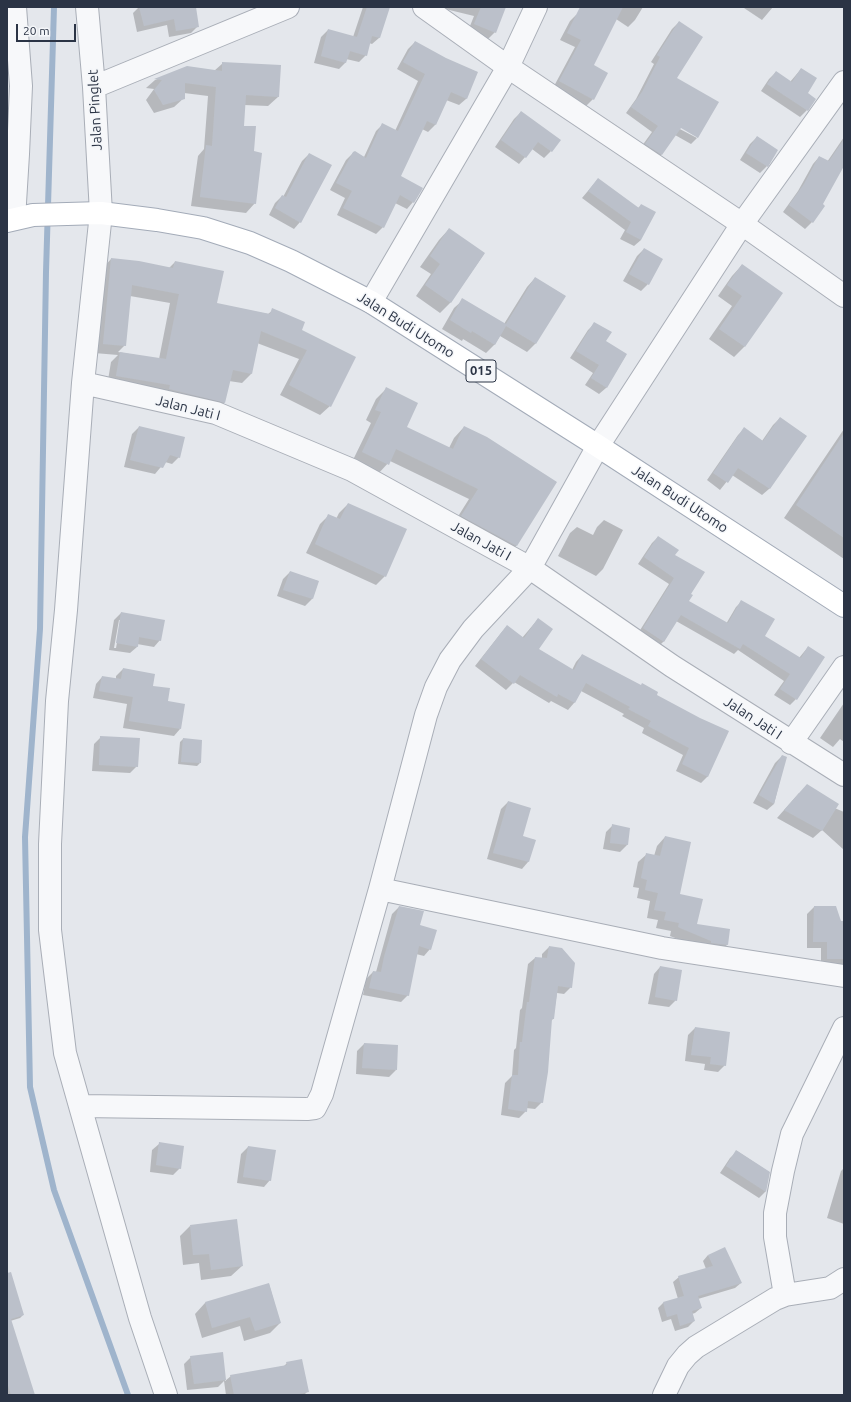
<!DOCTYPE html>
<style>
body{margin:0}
#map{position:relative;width:851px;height:1402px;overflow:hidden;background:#e4e7ec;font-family:Ubuntu,sans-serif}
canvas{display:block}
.frame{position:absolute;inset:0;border:8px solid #2b3445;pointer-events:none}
.scale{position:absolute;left:16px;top:24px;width:60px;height:18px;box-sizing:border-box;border:2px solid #2b3445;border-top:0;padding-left:5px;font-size:12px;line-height:14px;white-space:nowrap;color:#2b3445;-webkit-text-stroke:3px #f4f6f9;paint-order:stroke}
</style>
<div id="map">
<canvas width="851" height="1402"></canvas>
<div class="frame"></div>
<div class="scale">20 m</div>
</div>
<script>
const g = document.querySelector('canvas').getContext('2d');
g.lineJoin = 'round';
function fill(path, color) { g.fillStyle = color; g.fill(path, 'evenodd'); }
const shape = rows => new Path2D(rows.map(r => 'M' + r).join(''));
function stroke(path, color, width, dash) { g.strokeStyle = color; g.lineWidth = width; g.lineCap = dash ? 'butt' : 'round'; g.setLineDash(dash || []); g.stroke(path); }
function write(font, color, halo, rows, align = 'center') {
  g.font = font + ' Ubuntu,sans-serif'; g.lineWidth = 3; g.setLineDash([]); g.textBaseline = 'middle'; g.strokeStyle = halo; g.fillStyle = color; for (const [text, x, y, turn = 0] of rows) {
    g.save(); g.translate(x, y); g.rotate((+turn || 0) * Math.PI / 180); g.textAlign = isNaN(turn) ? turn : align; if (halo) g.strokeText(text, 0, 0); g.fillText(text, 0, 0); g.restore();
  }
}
const shadow = shape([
 [139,7,194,7,198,26,191,33,169,37,167,25,137,32,133,13],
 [363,7,389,7,379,38,372,44,369,43,366,55,359,62,346,59,346,62,339,69,314,63,321,37,328,30,353,37],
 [437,7,505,7,495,32,488,39,468,31,474,16],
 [603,7,643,7,635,20,628,27,616,19,592,66,593,99,586,106,553,88,575,47,560,40,570,21,576,15],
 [744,7,773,7,762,20,744,8],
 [679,22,675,78,717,102,697,138,697,136,677,125,676,127,697,138,691,144,675,135,661,155,655,161,639,150,652,132,626,113,636,99,654,64,651,62,672,29],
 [415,42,445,59,477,72,466,99,459,105,446,100,435,125,428,132,422,129,399,176,413,202,407,209,395,203,383,227,376,234,337,215,345,198,330,190,346,160,353,153,364,157,376,131,383,124,395,131,418,81,397,69,408,49],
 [223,63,280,66,278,97,268,106,244,105,242,126,253,152,255,203,246,213,191,206,198,156,204,149,208,96,184,93,184,98,174,107,154,113,146,100,154,89,146,88,155,80,187,68,214,71],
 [801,69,806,93,807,110,800,117,761,91,769,79,776,72,790,82],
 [521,112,551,151,544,158,532,149,519,164,495,147,514,119],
 [757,137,767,166,760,173,740,160,750,144],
 [844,137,844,164,822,204,824,206,812,222,805,229,783,212,798,191,813,164,819,157,827,162],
 [309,154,300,222,294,229,269,215,275,203,282,196,283,197,302,161],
 [598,179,637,209,641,205,641,240,634,246,620,239,625,230,582,198],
 [449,229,484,254,450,303,440,313,416,296,431,274,420,267,439,240],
 [644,249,648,284,641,291,623,281,637,256],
 [111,259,169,268,175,262,216,304,268,314,273,310,301,330,330,406,320,415,280,395,299,359,257,343,251,374,242,383,229,381,224,403,214,412,107,386,111,362,118,355,94,353,102,269],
 [130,296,170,303,159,359,118,352,125,345],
 [742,265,781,293,744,347,734,357,709,339,732,306,718,296,732,276],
 [535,278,565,296,535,344,527,352,500,336,495,344,486,353,463,339,462,341,442,329,454,308,463,300,504,324,527,287],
 [595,323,605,342,626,355,606,388,599,394,585,385,593,373,570,358,588,330],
 [386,389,405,428,449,448,454,438,464,427,556,482,516,546,506,556,452,526,469,499,390,461,378,474,352,462,371,423,366,420,376,399],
 [780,418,806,436,769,489,762,495,732,475,720,490,707,480,738,435,744,429,762,441,773,425],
 [139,427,179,457,172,464,165,462,155,474,124,467,132,434],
 [844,429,844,559,784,518],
 [348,504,385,576,376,585,306,553,320,524,329,515,336,519,339,513],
 [604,520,623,530,603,569,596,576,558,556,570,533,577,527,593,535,597,527],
 [658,537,674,555,690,594,688,602,726,624,736,607,742,601,763,636,799,658,808,647,824,657,796,699,790,705,774,695,784,681,738,650,734,654,676,621,664,641,658,647,637,635,669,584,638,564,652,543],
 [290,572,318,581,312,599,305,606,277,596,283,579],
 [121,613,160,640,154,647,137,644,137,647,130,653,109,650,114,620],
 [119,620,121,620,116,648,114,648],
 [538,619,538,649,572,670,576,662,582,655,656,695,708,776,701,783,676,771,683,755,642,733,644,728,622,716,624,714,581,691,574,703,568,710,551,701,549,703,514,682,506,690,475,666,501,633,507,626,522,638],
 [123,669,152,686,167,702,180,729,174,736,123,728,127,704,93,698,96,684,102,677,116,680,116,676],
 [844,703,844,742,840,739,833,747,820,738],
 [101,737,137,766,130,773,92,771,94,744],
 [183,739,200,763,197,766,178,764,180,742],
 [782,756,786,757,774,804,767,810,753,803,775,763],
 [799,793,844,812,844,850,822,830,813,838,777,818],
 [508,802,522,837,535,840,528,862,522,869,487,859,501,809],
 [613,825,629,829,627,845,620,852,603,849,606,832],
 [665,837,679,895,696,925,729,930,727,945,718,953,703,949,670,936,671,931,656,928,658,920,647,918,650,901,637,898,639,888,633,887,638,862,647,854,654,856,657,846],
 [399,907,419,926,430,949,424,956,416,954,408,995,401,1002,363,995,366,979,373,972,376,972,392,914],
 [814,907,840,922,844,922,844,966,821,965,821,948,807,948,807,914],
 [549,947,571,987,564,994,557,993,553,1019,551,1021,542,1102,535,1109,526,1108,526,1111,519,1118,501,1115,505,1083,512,1076,514,1050,516,1048,520,1010,522,1008,528,964,535,958,542,959,542,954],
 [660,967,676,1000,669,1007,648,1004,654,974],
 [695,1028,725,1065,718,1072,704,1070,705,1064,685,1061,688,1035],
 [364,1044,396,1070,389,1077,356,1074,357,1051],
 [159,1144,180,1168,173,1175,150,1172,152,1150],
 [248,1147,270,1180,264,1187,237,1183,241,1154],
 [737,1151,769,1172,765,1192,759,1198,720,1173,730,1158],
 [844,1168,844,1224,827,1218,841,1171],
 [190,1226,242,1266,231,1276,201,1280,199,1263,183,1265,180,1236],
 [708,1255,741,1283,735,1288,698,1299,701,1308,695,1313,692,1314,694,1321,688,1327,675,1331,671,1319,662,1322,658,1308,663,1303,678,1299,673,1282,679,1277,706,1269,703,1261],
 [269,1284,280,1323,270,1333,244,1341,240,1326,202,1338,195,1314,205,1303],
 [7,1302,23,1315,20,1318,7,1322],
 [7,1337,34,1395,7,1395],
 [222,1353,225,1381,231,1376,284,1366,287,1363,308,1391,304,1395,226,1395,224,1381,218,1387,187,1390,184,1364,191,1357]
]);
const stream = shape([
 [54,7,46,272,40,629,25,837,30,1087,54,1190,128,1395]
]);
const building = shape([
 [139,7,196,7,199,27,176,31,174,19,144,26],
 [367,7,390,7,380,38,372,36,367,56,350,51,346,63,321,56,328,29,357,37],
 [481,7,506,7,496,33,474,24],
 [580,7,623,7,594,65,608,73,594,100,559,81,581,40,567,33],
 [679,21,703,37,677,78,719,102,698,138,681,128,662,155,645,144,658,126,631,107,642,92,660,57,657,55],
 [415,41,446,58,478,72,467,99,451,92,436,125,427,121,401,176,423,188,414,203,400,195,384,228,343,208,352,191,336,183,353,152,355,151,366,158,382,123,398,131,425,74,403,62],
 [222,62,281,65,279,97,246,95,244,126,256,126,254,151,262,153,256,204,200,197,206,145,212,146,216,87,185,83,185,99,163,105,154,90,162,80,154,79,187,66,222,71],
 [801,68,817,78,808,93,816,99,808,111,767,84,776,71,792,82],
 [521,111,561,140,552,152,538,142,526,158,501,140],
 [757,136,778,150,768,167,746,153],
 [844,139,844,166,823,204,825,206,813,223,789,205,804,184,819,156,829,161],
 [309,153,332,165,301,223,275,208,282,195,286,197],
 [598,178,639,208,641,204,656,212,641,240,626,232,631,222,588,191],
 [449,228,485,253,451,303,425,285,440,264,430,256],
 [644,248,663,259,649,285,629,274],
 [111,258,139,261,173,268,175,261,224,271,217,303,270,314,272,308,305,322,302,330,356,357,331,407,289,385,307,350,261,331,252,374,233,370,225,403,169,389,170,385,116,376,120,352,166,359,179,294,132,285,126,346,103,344],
 [742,264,783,293,745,347,719,329,742,296,727,285],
 [535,277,566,296,536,344,506,326,495,345,472,331,471,333,450,320,462,298,506,324],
 [594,322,612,332,606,341,627,354,607,388,591,378,599,365,576,351],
 [386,387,418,403,407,427,453,449,464,426,487,437,557,482,517,546,461,516,478,489,396,449,389,465,362,452,381,412,375,410],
 [780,417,807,436,770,489,738,468,728,483,713,473,744,427,763,441],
 [139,426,185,437,180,458,170,455,163,468,130,460],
 [844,433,844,538,796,505],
 [348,503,407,529,386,577,315,544,328,514,340,519],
 [658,536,679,550,675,555,705,572,691,594,693,595,689,601,728,623,741,600,775,619,765,636,801,658,808,646,825,657,797,700,780,689,790,674,743,644,740,649,681,615,664,642,643,628,674,578,644,557],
 [290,571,319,581,313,599,283,590],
 [121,612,165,620,161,641,139,637,138,647,116,643],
 [538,618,553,629,539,649,574,670,582,654,641,685,642,683,658,692,657,695,700,718,729,731,708,777,682,764,689,748,648,726,651,721,628,709,630,707,586,683,575,703,558,694,557,697,520,675,514,684,481,659,507,625,524,638],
 [123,668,155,674,153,686,170,688,168,701,185,704,181,729,129,721,133,697,99,691,102,676,121,679],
 [100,736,140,738,138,767,99,765],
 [183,738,202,740,201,763,181,762],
 [782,755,787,757,774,804,759,795],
 [807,784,839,804,822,831,784,810],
 [508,801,531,808,523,836,536,840,529,862,493,853],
 [612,824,630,828,628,845,610,843],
 [665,836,691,842,680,894,703,899,697,924,730,929,728,945,711,943,711,941,680,928,678,927,679,923,664,920,666,912,654,910,658,893,645,890,647,880,641,878,646,853,660,856],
 [399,906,424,911,420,925,437,930,431,950,419,946,409,996,369,988,373,971,381,972,384,957],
 [814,906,836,906,841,921,844,921,844,959,827,959,827,942,813,942],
 [549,946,562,948,575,963,572,988,558,986,554,1019,552,1019,548,1072,543,1103,528,1101,527,1112,508,1109,512,1075,518,1075,520,1042,522,1042,527,1002,529,1002,535,957,547,958],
 [660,966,682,970,677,1001,655,997],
 [695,1027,730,1032,726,1066,710,1064,711,1057,691,1055],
 [364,1043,398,1045,397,1070,362,1068],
 [159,1142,184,1146,181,1169,156,1165],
 [248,1146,276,1150,271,1181,243,1177],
 [736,1150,770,1172,766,1192,726,1166],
 [237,1219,243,1266,211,1270,209,1254,193,1255,190,1225],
 [725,1247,742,1283,698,1296,702,1308,692,1311,695,1321,680,1326,677,1314,667,1317,663,1302,684,1296,678,1276,713,1266,708,1255],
 [11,1272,24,1315,11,1319,35,1395,11,1395,7,1382,7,1273],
 [269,1283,281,1323,255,1331,250,1317,212,1328,205,1302],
 [223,1352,226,1380,194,1384,190,1356],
 [302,1359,309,1392,294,1395,234,1395,230,1375,287,1365,286,1362]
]);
const street = shape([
 [87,7,94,87,101,213,83,383,66,610,57,701,50,844,50,930,65,1053,140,1318,166,1395],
 [424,7,508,67,742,224,844,296],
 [94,87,288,7],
 [14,219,18,154,21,86,15,7],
 [371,302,508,67,536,7],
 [83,383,216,413,352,470,530,568,672,666,844,775],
 [791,743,844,667],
 [380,889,662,948,844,976],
 [81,1106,307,1109,315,1108,322,1094,380,889,426,715,436,687,450,660,473,629,530,568,598,446,742,224,844,82],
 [785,1295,775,1237,775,1213,783,1171,792,1134,844,1028],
 [664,1395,678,1366,687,1355,696,1347,775,1299,785,1295,830,1288,844,1279]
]);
const primary = shape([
 [7,221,33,215,101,213,157,220,203,228,250,243,291,261,371,302,598,446,844,606]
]);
const shields = [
 [481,371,30]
];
const shieldNames = [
 ["015",481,371]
];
const streetNames = [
 ["Jalan Pinglet",95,110,-93],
 ["Jalan Budi Utomo",406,325,32],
 ["Jalan Jati I",188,408,14],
 ["Jalan Budi Utomo",680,499,33],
 ["Jalan Jati I",481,541,29],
 ["Jalan Jati I",753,718,33]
];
fill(shadow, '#0003');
stroke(stream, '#9fb4cc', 6);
fill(building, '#bbc0ca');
stroke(street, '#a9aeb7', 24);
stroke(primary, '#a3abb8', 24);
stroke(street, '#f7f8fa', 22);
stroke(primary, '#fff', 22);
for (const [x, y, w] of shields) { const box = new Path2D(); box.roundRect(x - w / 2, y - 11, w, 22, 3); g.fillStyle = '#f4f6f9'; g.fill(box); stroke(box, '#2b3445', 1); }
write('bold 13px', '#2b3445', null, shieldNames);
write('14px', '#2b3445', '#f4f6f9', streetNames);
</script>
